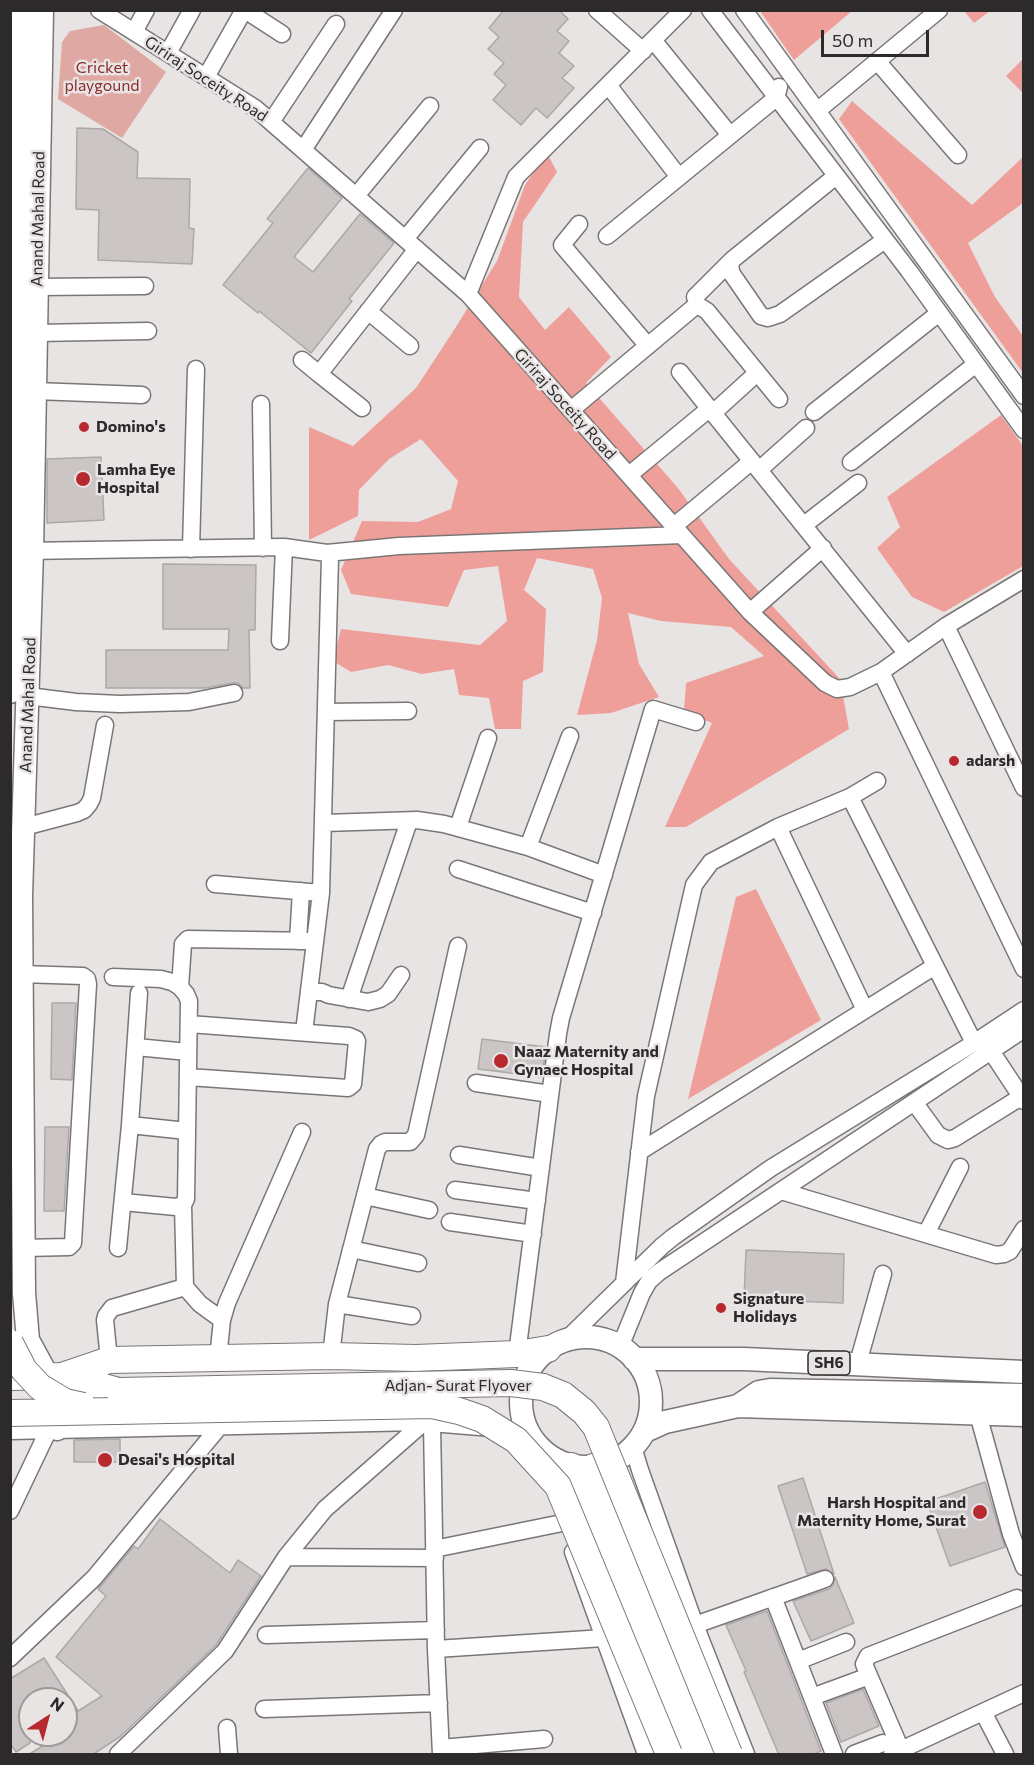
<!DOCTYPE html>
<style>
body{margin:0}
#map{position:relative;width:1034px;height:1765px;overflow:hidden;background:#e9e4e4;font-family:Commissioner,sans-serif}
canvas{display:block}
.frame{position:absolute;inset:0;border:12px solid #2c2a2a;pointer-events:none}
.north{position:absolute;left:18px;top:1687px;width:60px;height:60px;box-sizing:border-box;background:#e9e4e4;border:2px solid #9d9a9a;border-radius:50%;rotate:36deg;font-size:16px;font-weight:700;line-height:24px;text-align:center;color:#2c2a2a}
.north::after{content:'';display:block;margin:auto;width:21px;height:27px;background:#b8282f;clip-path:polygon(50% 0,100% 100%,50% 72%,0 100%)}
.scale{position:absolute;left:821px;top:30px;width:108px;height:27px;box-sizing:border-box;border:3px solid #2c2a2a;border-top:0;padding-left:8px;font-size:18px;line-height:21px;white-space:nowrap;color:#2c2a2a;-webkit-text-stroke:4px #e9e4e4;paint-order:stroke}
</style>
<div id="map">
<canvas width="1034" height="1765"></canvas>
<div class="frame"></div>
<div class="north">N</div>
<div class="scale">50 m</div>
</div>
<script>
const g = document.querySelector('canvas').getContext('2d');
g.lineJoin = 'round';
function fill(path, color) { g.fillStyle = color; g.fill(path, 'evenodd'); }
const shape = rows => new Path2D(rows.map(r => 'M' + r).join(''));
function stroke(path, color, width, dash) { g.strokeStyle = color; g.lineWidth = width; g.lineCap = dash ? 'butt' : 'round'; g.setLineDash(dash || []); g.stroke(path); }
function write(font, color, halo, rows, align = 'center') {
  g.font = font + ' Commissioner,sans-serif'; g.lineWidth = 5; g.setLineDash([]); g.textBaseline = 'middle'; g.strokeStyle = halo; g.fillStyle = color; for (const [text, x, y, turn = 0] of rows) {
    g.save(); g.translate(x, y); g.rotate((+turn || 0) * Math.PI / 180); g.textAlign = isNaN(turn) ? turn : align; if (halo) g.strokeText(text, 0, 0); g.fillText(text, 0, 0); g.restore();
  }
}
const green = shape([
 [104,25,166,72,122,138,58,99,62,42,70,31]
]);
const forest = shape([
 [760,11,852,11,794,60],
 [964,11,990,11,974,23],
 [1023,59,1023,93,1006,76],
 [852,101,972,205,1023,157,1023,203,968,243,995,297,1023,336,1023,373,839,119],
 [547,153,557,172,523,222,519,297,545,330,569,307,611,357,586,383,678,488,729,559,840,679,849,729,686,827,665,827,712,723,684,711,686,683,764,656,731,627,661,621,628,613,639,664,659,697,611,713,577,715,597,640,602,598,593,569,537,558,524,590,546,609,543,672,523,681,521,729,495,729,489,698,459,695,454,669,422,674,388,665,351,672,333,661,341,629,480,645,507,621,498,566,464,570,448,607,351,594,341,570,362,521,418,522,451,509,458,481,421,439,389,459,359,490,358,516,309,540,309,427,353,446,416,388,454,330,497,261,525,185],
 [1001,415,1023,446,1023,566,944,612,912,597,877,548,900,527,887,497],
 [756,889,821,1020,688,1099,736,897]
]);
const building = shape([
 [504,10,559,10,568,19,557,31,569,41,559,53,574,66,562,78,574,88,547,118,536,108,521,125,493,100,506,85,494,74,504,63,488,49,499,37,489,28,504,10],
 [77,128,103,129,138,152,137,178,190,179,189,228,194,229,192,264,98,260,99,210,76,209,77,128],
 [308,168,342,198,294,257,313,272,360,214,394,243,349,299,352,301,311,353,259,311,258,313,223,285,273,223,267,219,308,168],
 [101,457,104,520,47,523,47,459,101,457],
 [163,564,256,565,255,630,249,630,250,688,243,688,238,683,233,683,205,688,106,688,106,650,228,650,229,629,163,629,163,564],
 [52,1003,76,1003,72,1080,51,1079,52,1003],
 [482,1039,546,1047,542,1077,478,1069,482,1039],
 [45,1127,69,1127,64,1211,44,1211,45,1127],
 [746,1250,844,1254,843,1303,744,1299,746,1250],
 [120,1439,120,1462,74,1462,74,1440,120,1439],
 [803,1478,834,1574,826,1569,807,1574,778,1486,803,1478],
 [985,1482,1005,1547,950,1566,927,1502,985,1482],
 [160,1519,230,1573,238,1560,261,1576,216,1645,121,1736,92,1755,28,1755,60,1735,66,1735,66,1699,30,1699,30,1743,16,1752,10,1743,10,1679,44,1658,78,1711,102,1696,56,1657,106,1596,98,1589,99,1588,134,1546,138,1549,160,1519],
 [835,1577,854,1623,811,1641,793,1601,829,1589,833,1585,835,1577],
 [767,1611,821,1751,812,1755,779,1755,744,1672,746,1671,726,1625,767,1611],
 [863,1689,879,1726,841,1742,826,1703,863,1689]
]);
const minor = shape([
 [99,10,255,108,468,294,750,612,825,683,837,689,850,687,881,672,946,626,1024,579],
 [245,10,282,34],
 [597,10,643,51],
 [710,10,909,271,1024,430],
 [744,10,1024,396],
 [134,32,146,10],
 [653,40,730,135],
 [168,53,192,10],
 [877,61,958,155],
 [206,77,244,10],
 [608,85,679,177],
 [817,111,939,10],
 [271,122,336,24],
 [303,150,394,10],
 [836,176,732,260,730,267,732,274,761,316,768,318,780,314,885,240],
 [356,196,430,106],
 [579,224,562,245,648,346],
 [607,236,776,98,779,87],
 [405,239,480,148],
 [37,287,145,286],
 [468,294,516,177,683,10],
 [695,297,732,260],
 [368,311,410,346],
 [36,333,148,331],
 [302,360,319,374],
 [680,372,907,654],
 [35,391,142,395],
 [261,404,263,548],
 [362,408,319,374,417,249],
 [571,410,693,308,699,306,707,311,779,399],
 [814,412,939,313],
 [713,413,757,373],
 [851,462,976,364],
 [759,470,806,428],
 [629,475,709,409],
 [804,525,858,483],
 [674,526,752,461],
 [191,549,196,369],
 [23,551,284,547,327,553,399,546,682,535],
 [750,612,823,548],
 [946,626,1024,788],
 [280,641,284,547],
 [881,672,1024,969],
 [28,696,76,702,120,704,189,702,234,693],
 [326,712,408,711],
 [850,797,974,1043],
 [324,823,417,820,444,824,528,847,604,875],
 [24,827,77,813,84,810,89,804,92,798,105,725],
 [458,827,488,738],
 [778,827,865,1010],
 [528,847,570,736],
 [458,869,593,913],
 [215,884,321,893],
 [298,941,301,891],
 [21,974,83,976,87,979,88,984,73,1243,69,1247,23,1248],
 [113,977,161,979,172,982,180,987,186,994,189,1001,186,1199,183,1205,176,1207,123,1202],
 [180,987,183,944,188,939,315,941],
 [309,992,322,992,329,995,368,1002,380,999,388,994,401,975],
 [349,999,409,821],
 [304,1032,321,893,330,557,327,553],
 [136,1047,188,1052],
 [991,1051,1024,1101],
 [188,1077,348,1088,353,1084,357,1041,356,1039,349,1036,189,1024],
 [476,1083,550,1094],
 [914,1102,938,1135,948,1140,955,1138,1021,1097],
 [130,1125,187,1131],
 [639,1152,935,966],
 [459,1155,541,1168],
 [455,1190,537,1201],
 [781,1191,996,1255,1004,1254,1010,1251,1024,1229],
 [365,1196,429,1210],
 [183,1205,185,1287,200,1304,222,1320],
 [450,1222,533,1234],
 [926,1234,960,1167],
 [118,1248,130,1125,139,993],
 [351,1249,418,1263],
 [624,1283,646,1096,694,885,711,862,778,827,850,797,877,781],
 [337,1304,412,1316],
 [566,1340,662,1246,673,1237,771,1168,974,1043,1024,1010],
 [620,1347,642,1293,649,1281,659,1272,1024,1029],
 [517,1354,558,1034,561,1018,653,709,696,722],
 [331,1356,337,1304,377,1149,381,1144,385,1142,410,1142,416,1135,458,946],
 [218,1358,222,1320,227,1303,302,1132],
 [109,1360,105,1320,106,1316,112,1308,185,1287],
 [858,1363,883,1274],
 [978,1414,1011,1534,1024,1567],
 [432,1424,436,1649,441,1754],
 [10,1431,419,1422,528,1431],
 [633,1447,640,1470,695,1625,746,1754],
 [10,1511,49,1429],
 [434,1549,562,1523],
 [573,1552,646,1754],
 [286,1557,435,1558],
 [773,1597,834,1754],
 [695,1625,825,1579],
 [266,1635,436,1630],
 [436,1649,604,1638],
 [10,1658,94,1578,220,1426],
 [798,1661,846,1642],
 [812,1697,861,1679],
 [264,1709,439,1703],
 [983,1712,1005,1754],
 [227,1728,229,1754],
 [441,1748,544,1739],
 [901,1750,864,1664,868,1656,1017,1598],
 [118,1754,225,1651,286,1557,325,1509,423,1423],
 [854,1754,883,1743],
 [892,1754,1024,1693]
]);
const major = shape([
 [42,10,32,551,21,896,24,1293,28,1340,47,1375,57,1429],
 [10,692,20,10],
 '521 1402a65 65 0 1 1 130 0a65 65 0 1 1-130 0Z',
 [634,1359,744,1359,1024,1372],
 [738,1406,759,1392,770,1390,1024,1395],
 [645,1431,665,1422,738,1406,1024,1415]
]);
const highway = shape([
 [62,1376,119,1391],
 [10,1377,62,1376,109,1360,331,1356,416,1358,517,1354,548,1349],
 [571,1466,689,1754],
 [593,1467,708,1754]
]);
const highwayBridge = shape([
 [10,1343,24,1370,40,1387,65,1402,83,1406],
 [119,1391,511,1383,543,1387,563,1395,584,1412,596,1427,729,1754],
 [10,1413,432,1405,459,1411,482,1419,516,1440,558,1486,669,1754]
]);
const markers = [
 [84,427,6,"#b8282f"],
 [83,479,8,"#b8282f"],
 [954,761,6,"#b8282f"],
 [501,1061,8,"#b8282f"],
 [721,1308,6,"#b8282f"],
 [105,1460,8,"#b8282f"],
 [980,1512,8,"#b8282f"]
];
const shields = [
 [829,1363,42]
];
const shieldNames = [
 ["SH6",829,1363]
];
const parkNames = [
 ["Cricket",102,68],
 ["playgound",102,86]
];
const streetNames = [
 ["Giriraj Soceity Road",206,79,33],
 ["Anand Mahal Road",38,219,-89],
 ["Giriraj Soceity Road",565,404,48],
 ["Anand Mahal Road",28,705,-88],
 ["Adjan- Surat Flyover",458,1386]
];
const poiNames = [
 ["Domino's",96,427],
 ["Lamha Eye",97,470],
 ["Hospital",97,488],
 ["adarsh",966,761],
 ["Naaz Maternity and",514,1052],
 ["Gynaec Hospital",514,1070],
 ["Signature",733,1299],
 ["Holidays",733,1317],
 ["Desai's Hospital",118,1460],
 ["Harsh Hospital and",966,1503,"right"],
 ["Maternity Home, Surat",966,1521,"right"]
];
fill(green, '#dfa8a3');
fill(forest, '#ee9f99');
fill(building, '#cbc6c5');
stroke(building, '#ada8a8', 1.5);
stroke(minor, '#7b7676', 19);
stroke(major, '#7b7676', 25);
stroke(highway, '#7b7676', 28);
stroke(minor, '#fff', 16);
stroke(major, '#fff', 22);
stroke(highway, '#fff', 26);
stroke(highwayBridge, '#7b7676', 28, []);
stroke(highwayBridge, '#fff', 26);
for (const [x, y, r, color] of markers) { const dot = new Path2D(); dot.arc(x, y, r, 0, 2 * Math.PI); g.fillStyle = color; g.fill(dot); stroke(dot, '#e9e4e4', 2); }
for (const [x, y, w] of shields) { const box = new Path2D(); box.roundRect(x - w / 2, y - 12, w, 24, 4.5); g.fillStyle = '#e9e4e4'; g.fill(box); stroke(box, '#2c2a2a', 1.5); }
write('bold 15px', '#2c2a2a', null, shieldNames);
write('16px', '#882c2d', '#e9e4e4', parkNames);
write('16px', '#2c2a2a', '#e9e4e4', streetNames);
write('bold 16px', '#2c2a2a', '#e9e4e4', poiNames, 'left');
</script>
